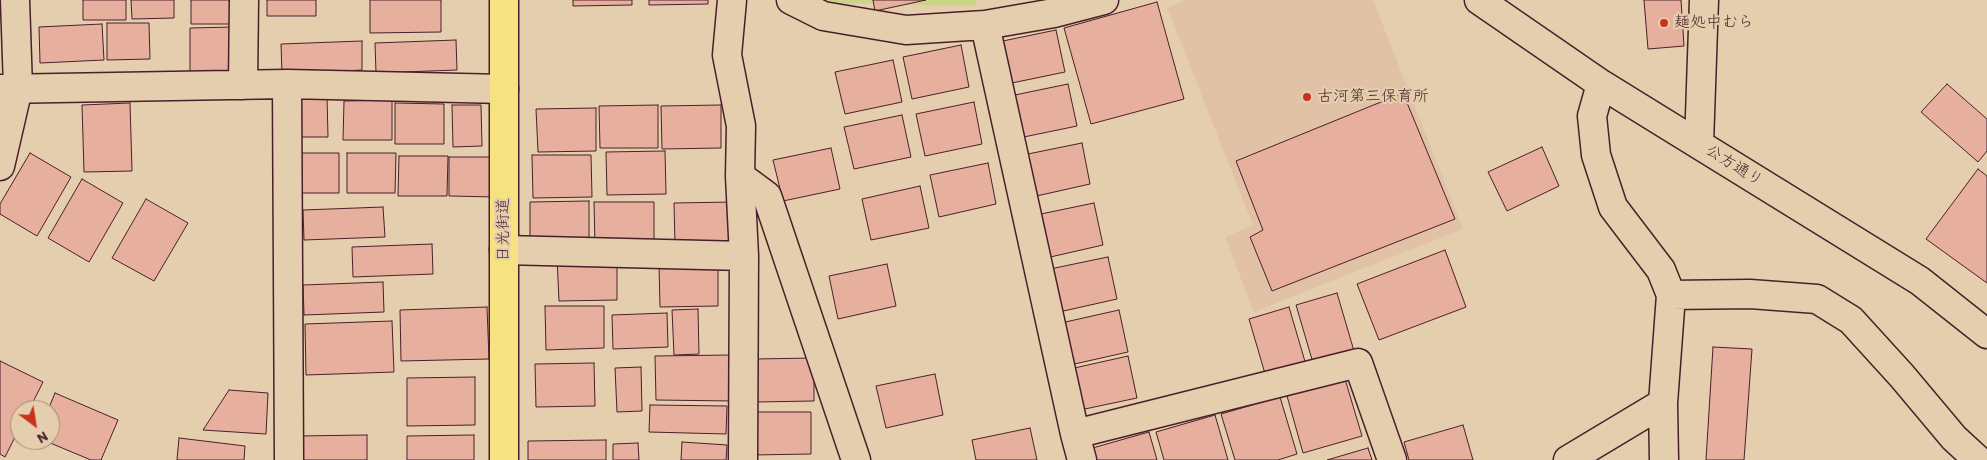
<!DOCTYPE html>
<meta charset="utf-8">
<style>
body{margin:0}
#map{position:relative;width:1987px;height:460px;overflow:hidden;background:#e4cead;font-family:Itim,sans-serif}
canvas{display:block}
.north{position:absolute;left:10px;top:400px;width:50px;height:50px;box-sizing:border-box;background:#e4cead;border:1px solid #a68879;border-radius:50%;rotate:149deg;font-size:14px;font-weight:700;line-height:20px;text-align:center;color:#4a1f2b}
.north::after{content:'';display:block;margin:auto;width:18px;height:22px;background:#c8321e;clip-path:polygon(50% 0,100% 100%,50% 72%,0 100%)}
</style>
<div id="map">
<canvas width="1987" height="460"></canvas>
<div class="north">N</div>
</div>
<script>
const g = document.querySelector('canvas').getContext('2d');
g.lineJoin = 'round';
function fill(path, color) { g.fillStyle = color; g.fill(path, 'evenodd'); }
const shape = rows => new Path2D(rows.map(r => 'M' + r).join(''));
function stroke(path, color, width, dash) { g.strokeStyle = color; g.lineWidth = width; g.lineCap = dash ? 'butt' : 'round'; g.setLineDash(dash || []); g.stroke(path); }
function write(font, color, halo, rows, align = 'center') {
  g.font = font + ' Itim,"Klee One",sans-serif'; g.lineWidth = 4.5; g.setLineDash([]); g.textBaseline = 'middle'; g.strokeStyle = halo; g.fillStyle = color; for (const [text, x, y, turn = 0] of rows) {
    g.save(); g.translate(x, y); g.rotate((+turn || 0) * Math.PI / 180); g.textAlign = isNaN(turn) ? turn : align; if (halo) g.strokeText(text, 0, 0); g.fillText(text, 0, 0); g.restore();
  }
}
const built = shape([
 [1186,0,1373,0,1463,229,1254,312,1225,237,1253,225,1167,8]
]);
const green = shape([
 [820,0,976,0,975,6,826,3]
]);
const building = shape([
 [83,0,126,0,126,20,83,20,83,0],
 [131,0,174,0,174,18,132,19,131,0],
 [191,0,234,0,234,24,191,24,191,0],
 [267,0,316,0,316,16,267,16,267,0],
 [370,0,441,0,441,32,370,33,370,0],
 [573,0,632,0,632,5,573,6,573,0],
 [649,0,708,0,708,4,649,5,649,0],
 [873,0,926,0,875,11,873,0],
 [1644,0,1681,0,1684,46,1648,49,1644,0],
 [1157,2,1184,99,1091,124,1064,28,1157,2],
 [107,23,149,23,150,59,107,60,107,23],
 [102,24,104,60,40,63,39,27,102,24],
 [233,27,234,75,190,75,190,28,233,27],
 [1056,30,1065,72,1007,84,998,42,1056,30],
 [456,40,457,70,376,73,375,43,456,40],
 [362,41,362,70,282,74,281,44,362,41],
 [961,45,969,87,912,99,903,57,961,45],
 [893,60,902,102,845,114,835,72,893,60],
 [1068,84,1077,126,1019,138,1010,96,1068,84],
 [1947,84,1987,119,1987,151,1978,162,1921,112,1947,84],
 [1403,93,1455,219,1272,291,1250,237,1263,230,1236,161,1403,93],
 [327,95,328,137,299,137,299,96,327,95],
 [392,100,392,140,343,140,344,101,392,100],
 [974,102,982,144,925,156,916,114,974,102],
 [130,103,132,171,84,172,82,105,130,103],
 [395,103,444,104,444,144,395,144,395,103],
 [452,105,481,105,482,146,453,147,452,105],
 [658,105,658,148,600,148,599,106,658,105],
 [721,105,721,148,662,149,661,106,721,105],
 [596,108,596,151,538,152,536,109,596,108],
 [902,115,911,157,854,169,844,127,902,115],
 [1082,143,1090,184,1032,197,1023,155,1082,143],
 [1542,147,1559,186,1507,211,1488,172,1542,147],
 [831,148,840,189,783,201,773,160,831,148],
 [665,151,666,194,607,195,606,152,665,151],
 [30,153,71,177,37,236,0,214,0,204,30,153],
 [290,153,339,153,339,193,290,193,290,153],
 [347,153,396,153,395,193,347,193,347,153],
 [532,155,591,155,592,197,533,198,532,155],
 [399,156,448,156,447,196,398,196,399,156],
 [449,157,498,157,497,197,449,196,449,157],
 [988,163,996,204,939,217,930,175,988,163],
 [1978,169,1987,176,1987,283,1926,239,1978,169],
 [82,179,123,203,89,262,48,238,82,179],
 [920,186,929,228,871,240,862,199,920,186],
 [146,199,188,223,154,281,112,258,146,199],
 [589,201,589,244,530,245,530,202,589,201],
 [594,202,654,202,654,244,595,245,594,202],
 [733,202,733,245,675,245,674,203,733,202],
 [1094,203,1103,245,1046,258,1036,215,1094,203],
 [383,207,385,237,304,240,303,210,383,207],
 [432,244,433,274,353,277,352,247,432,244],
 [1445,250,1466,307,1379,340,1357,284,1445,250],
 [617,257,617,300,559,301,557,258,617,257],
 [1108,257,1117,299,1059,312,1050,269,1108,257],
 [718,263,718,306,660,307,659,264,718,263],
 [887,264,896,306,838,319,829,276,887,264],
 [383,282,384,312,304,315,303,285,383,282],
 [1337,293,1354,351,1313,363,1296,305,1337,293],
 [545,306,604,306,604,348,546,350,545,306],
 [487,307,489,359,401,361,400,310,487,307],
 [1289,307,1306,365,1266,377,1249,319,1289,307],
 [698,309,699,354,674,355,672,310,698,309],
 [1119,310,1128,352,1070,365,1061,323,1119,310],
 [667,313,668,347,613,349,612,315,667,313],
 [392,321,394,372,306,375,305,324,392,321],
 [1713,347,1752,349,1744,460,1706,460,1713,347],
 [733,355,734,401,656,400,655,356,733,355],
 [1128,356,1137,398,1080,410,1070,369,1128,356],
 [814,358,814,401,756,402,754,359,814,358],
 [0,361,43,382,29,410,20,410,20,427,5,457,0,454,0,361],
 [594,363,595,406,536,407,535,364,594,363],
 [641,367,642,411,617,412,615,368,641,367],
 [935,374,943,415,886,428,876,386,935,374],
 [475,377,475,425,407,426,407,378,475,377],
 [1345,379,1362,436,1303,453,1287,396,1345,379],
 [229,390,268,393,266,434,203,430,229,390],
 [55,393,118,420,101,460,91,460,43,440,50,440,50,410,48,410,55,393],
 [1280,397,1297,454,1278,460,1235,460,1221,414,1280,397],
 [650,405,727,406,726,434,649,432,650,405],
 [751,412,811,412,811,454,752,455,751,412],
 [1215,415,1228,460,1164,460,1156,432,1215,415],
 [1463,425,1473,460,1409,460,1404,442,1463,425],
 [1030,428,1037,460,976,460,972,440,1030,428],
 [1149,432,1157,460,1093,460,1089,449,1149,432],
 [367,435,367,460,299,460,299,436,367,435],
 [474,435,474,460,407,460,407,436,474,435],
 [179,438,245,446,244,460,177,460,179,438],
 [606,440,606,460,528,460,528,441,606,440],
 [682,442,727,445,726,460,681,460,682,442],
 [638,443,639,460,613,460,613,444,638,443],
 [1368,448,1372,460,1327,460,1368,448]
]);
const minor = shape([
 [732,0,727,55,741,126,740,176,744,256,743,460],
 [791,0,823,16,906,30,985,25],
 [1479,0,1601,84,1920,281,1987,334],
 [287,84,289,460],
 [1601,84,1592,116,1596,155,1613,207,1661,270,1671,295,1663,403,1664,460],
 [243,85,244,0],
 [0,89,287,84,504,89],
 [1699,144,1704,0],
 [0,166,18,88,15,0],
 [740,176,767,196,856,460],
 [504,250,744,256],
 [1671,295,1750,294,1817,299,1851,320,1902,376,1954,438,1978,460],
 [1075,434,985,25,1054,13,1104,0],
 [1082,460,1075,434,1358,363,1392,460],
 [1568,460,1663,403]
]);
const major = shape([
 [504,460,504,0]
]);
const markers = [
 [1664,23,5,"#c8321e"],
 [1307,97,5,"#c8321e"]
];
const poiNames = [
 ["麺処中むら",1674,23],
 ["古河第三保育所",1317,97]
];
const streetNames = [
 ["公方通り",1734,166,32],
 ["日光街道",504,230,-90]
];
fill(built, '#e2c2a6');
fill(green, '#cad588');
fill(building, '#e7b09e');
stroke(building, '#4a1f2b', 1);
stroke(minor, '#4a1f2b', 31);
stroke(major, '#4a1f2b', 31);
stroke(minor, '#e4cead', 28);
stroke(major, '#f7e281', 28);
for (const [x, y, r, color] of markers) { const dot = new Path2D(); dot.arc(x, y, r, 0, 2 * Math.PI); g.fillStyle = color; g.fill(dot); stroke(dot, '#e4cead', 2); }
write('16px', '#4a1f2b', '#e4cead', poiNames, 'left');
write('16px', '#4a1f2b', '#e4cead', streetNames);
</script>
